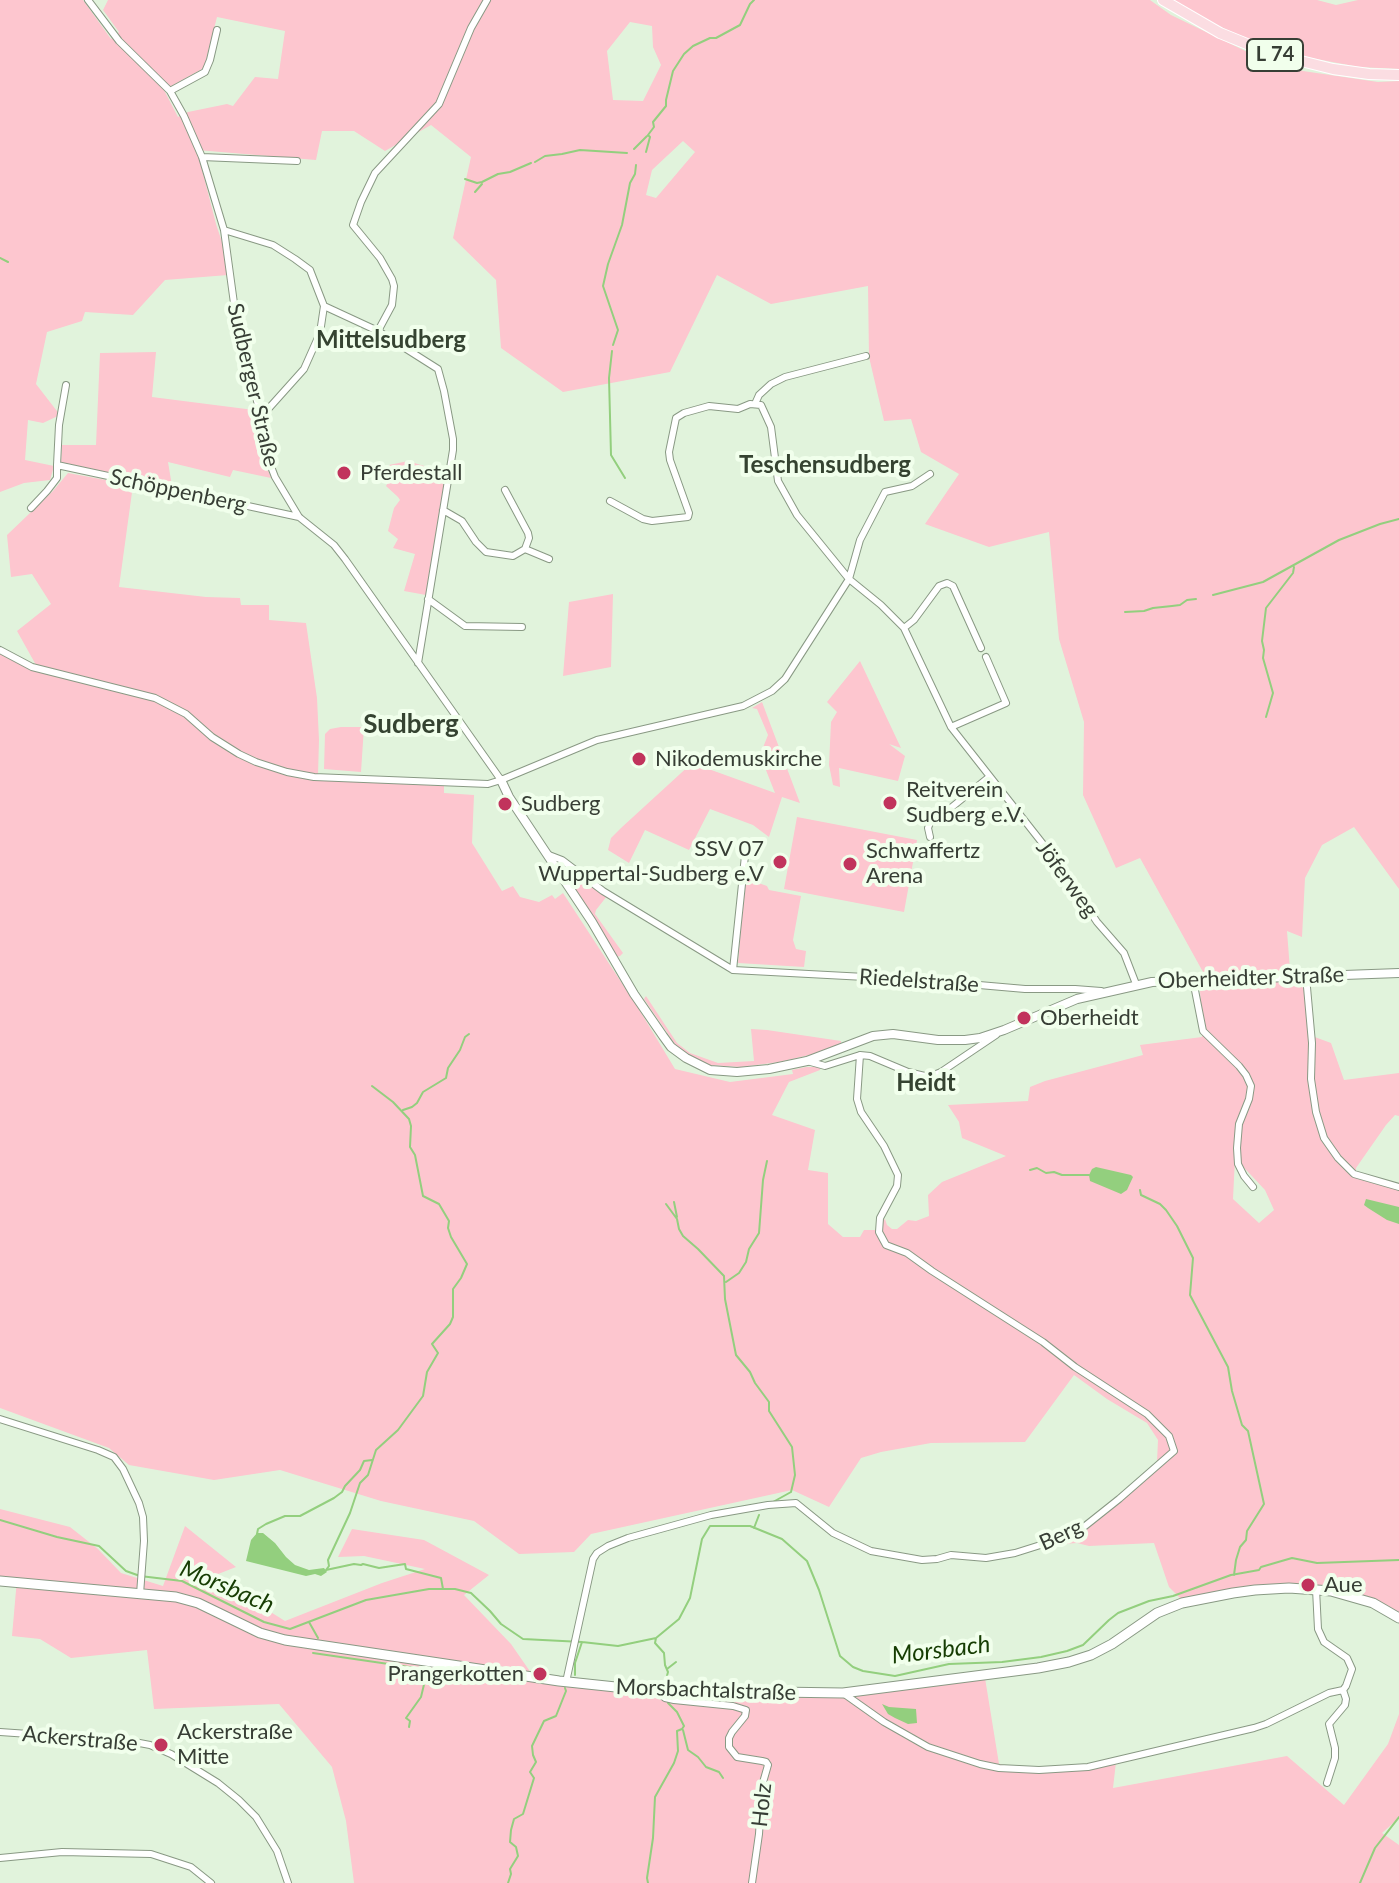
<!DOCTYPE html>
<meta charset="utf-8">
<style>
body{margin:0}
canvas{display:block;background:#e1f3dc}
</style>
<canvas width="1399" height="1883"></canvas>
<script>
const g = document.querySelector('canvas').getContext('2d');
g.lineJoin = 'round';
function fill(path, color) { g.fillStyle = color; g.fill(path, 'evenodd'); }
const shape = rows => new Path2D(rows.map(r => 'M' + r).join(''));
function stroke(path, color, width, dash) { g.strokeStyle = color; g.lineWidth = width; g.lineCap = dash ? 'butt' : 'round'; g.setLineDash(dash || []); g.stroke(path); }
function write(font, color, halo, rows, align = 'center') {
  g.font = font + ' Lato,sans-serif'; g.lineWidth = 8; g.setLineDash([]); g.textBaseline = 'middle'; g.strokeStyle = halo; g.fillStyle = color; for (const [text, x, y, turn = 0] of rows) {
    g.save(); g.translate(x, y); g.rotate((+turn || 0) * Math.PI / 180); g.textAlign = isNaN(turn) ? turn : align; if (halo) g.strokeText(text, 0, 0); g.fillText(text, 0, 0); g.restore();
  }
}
const green = shape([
 [0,0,83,0,111,39,119,32,103,10,108,0,1150,0,1171,15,1268,62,1303,71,1378,82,1399,81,1399,889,1354,827,1322,845,1305,878,1302,937,1287,931,1291,983,1310,984,1312,1036,1331,1043,1344,1080,1399,1073,1399,1116,1395,1115,1386,1125,1356,1168,1356,1172,1362,1179,1399,1189,1399,1615,1316,1588,1182,1600,1169,1587,1154,1543,1089,1546,1077,1543,1049,1545,1070,1538,1148,1474,1157,1462,1158,1440,1147,1423,1107,1399,1074,1375,1025,1442,931,1443,881,1452,861,1458,829,1507,792,1490,591,1534,574,1552,519,1554,474,1521,381,1501,280,1470,214,1480,129,1465,109,1448,0,1408,0,654,63,677,65,673,36,665,17,631,51,604,32,574,11,577,7,535,53,491,68,473,133,485,119,587,206,597,240,598,241,605,269,605,269,620,306,623,317,698,319,740,318,775,337,781,444,786,444,793,474,795,472,843,502,891,513,886,520,897,539,902,552,895,555,899,563,893,640,1011,675,1069,730,1082,793,1074,792,1070,806,1067,820,1067,820,1070,789,1082,772,1115,815,1130,808,1170,828,1173,828,1224,843,1237,860,1237,864,1230,876,1230,878,1219,882,1221,885,1219,887,1225,892,1229,897,1229,908,1220,916,1221,929,1216,928,1195,942,1182,1006,1156,962,1138,959,1122,948,1105,1028,1101,1030,1087,1045,1081,1143,1055,1140,1045,1202,1037,1200,989,1203,972,1140,858,1116,868,1083,795,1084,722,1059,639,1049,532,989,547,925,524,959,474,921,452,911,419,884,421,869,357,868,286,771,304,717,275,670,372,563,392,501,348,496,280,453,238,471,157,431,125,385,151,354,131,322,131,316,160,197,150,216,224,223,245,228,275,165,280,133,315,85,312,82,321,47,332,36,384,60,415,43,423,28,420,25,460,54,466,50,480,24,483,0,492],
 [217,17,285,31,278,79,255,77,233,106,227,104,188,112,178,117,164,90,204,68],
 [630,22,652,26,653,47,661,65,643,101,613,100,607,51],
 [683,141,695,152,656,198,646,195,652,170],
 [1235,1158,1265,1190,1274,1210,1259,1223,1233,1199],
 [1174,0,1317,0,1336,5,1358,0,1399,0,1399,69,1359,67,1295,55,1243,38,1201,17],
 [156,352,152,397,254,410,262,454,271,478,233,470,230,477,168,462,172,486,61,463,62,445,96,445,100,353],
 [408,461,447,473,426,595,404,591,415,554,393,548,398,539,388,531,394,508,400,500,398,497,386,486,393,474,389,465],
 [613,594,611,667,563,676,569,602],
 [860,661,901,748,889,744,905,756,898,781,839,768,840,787,833,785,829,765,831,722,837,712,827,702],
 [762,702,800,803,782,797,769,837,753,825,710,809,689,850,645,830,629,863,608,850,611,838,621,828,692,763,775,793,760,755,768,735,757,709,752,708],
 [341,727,364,727,361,772,324,769,325,734,330,729],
 [797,817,917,840,904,912,784,889],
 [565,867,607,896,596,910,595,914,623,953,620,956,617,957,565,874,563,869],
 [747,879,767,886,769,890,801,896,793,940,796,949,806,951,804,967,738,963,744,888],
 [646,996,677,1043,690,1053,718,1063,754,1061,751,1029,767,1030,841,1041,841,1043,818,1053,779,1062,741,1067,708,1065,699,1062,677,1047,644,999],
 [0,1509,70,1527,98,1549,121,1573,163,1586,185,1526,236,1567,213,1576,285,1621,382,1583,425,1569,364,1556,338,1557,352,1529,424,1540,489,1575,464,1595,511,1644,536,1680,843,1696,985,1678,999,1764,1039,1772,1116,1762,1113,1788,1287,1756,1344,1805,1388,1744,1399,1714,1399,1818,1382,1833,1399,1845,1399,1883,354,1883,346,1821,332,1767,279,1704,154,1709,147,1650,71,1658,40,1639,12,1636,17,1579,0,1578]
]);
const water = shape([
 [1096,1167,1131,1175,1133,1177,1127,1190,1121,1194,1090,1181,1089,1175,1092,1169],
 [1366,1199,1399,1207,1399,1224,1387,1220,1368,1208,1364,1205],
 [257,1533,263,1533,275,1543,286,1557,295,1565,309,1570,324,1568,327,1572,321,1576,315,1574,306,1576,246,1561,251,1540],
 [882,1704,889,1707,916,1709,917,1723,908,1724,895,1718,888,1714]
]);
const stream = shape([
 [634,149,647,136],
 [646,152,650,137,648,135,654,127,653,122,666,106,666,100,673,71,684,54,693,46,710,38,716,38,740,25,750,4,754,0],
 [535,162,545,156,562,154,580,150,627,153],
 [465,179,477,183,482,182,498,174,510,172,531,163],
 [475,192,482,184],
 [0,258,8,262],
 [613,345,618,330,603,286,608,264,622,225,630,183,635,174,636,165],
 [612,351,609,378,611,455,625,478],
 [1213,595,1263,582,1339,540,1380,524,1399,519],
 [1125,612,1144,611,1153,608,1172,606,1180,605,1187,600,1196,599],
 [1266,717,1273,693,1263,658,1264,650,1262,641,1266,608,1293,573,1294,567],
 [372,1086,393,1102,409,1119,411,1126,410,1147,415,1155,423,1196,439,1204,449,1221,448,1228,451,1237,467,1264,461,1278,453,1289,453,1317,450,1324,432,1344,438,1353,427,1372,423,1396,398,1430,376,1450,368,1475,360,1483,350,1513,328,1560,329,1566,326,1570,354,1564,361,1565,363,1564,379,1568,405,1564,406,1569,441,1578,443,1589],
 [403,1110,412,1107,417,1103,423,1092,446,1078,448,1068,460,1050,465,1037,469,1034],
 [1030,1170,1037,1168,1046,1173,1054,1172,1062,1175,1089,1175],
 [1140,1190,1141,1195,1160,1204,1166,1210,1177,1226,1193,1258,1190,1295,1228,1367,1232,1391,1242,1425,1248,1431,1264,1504,1247,1531,1246,1540,1240,1547,1236,1560,1234,1575],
 [674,1202,677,1217],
 [666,1204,677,1219,679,1229,683,1236,698,1249,724,1276,725,1299,736,1355,750,1372,755,1383,769,1402,769,1411,792,1447,795,1475,791,1492,773,1502],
 [726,1282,739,1273,746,1262,749,1249,759,1233,763,1180,767,1161],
 [0,1520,57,1537,99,1546,126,1571,140,1576,182,1581,264,1622,290,1629,366,1600,429,1589,455,1589,471,1593,490,1611,501,1624,523,1639,582,1642,618,1646,656,1638,679,1619,690,1598,702,1539,710,1526,750,1526,782,1539,807,1561,819,1590,840,1656,853,1667,863,1671,895,1676,949,1664,1002,1662,1041,1657,1067,1651,1083,1645,1109,1620,1118,1613,1149,1601,1173,1596,1231,1575,1259,1570,1261,1567,1292,1558,1317,1563,1399,1560],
 [754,1528,759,1515],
 [257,1534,258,1529,266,1524,285,1516,300,1516,334,1498,342,1492,345,1486,360,1470,364,1461,372,1460],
 [309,1622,318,1638],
 [656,1638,655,1643,664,1653,665,1665,668,1672,665,1683],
 [313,1653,423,1669,427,1672,421,1697,406,1718,410,1721,409,1727],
 [667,1669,676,1662],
 [575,1675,575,1663,582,1642],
 [683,1730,688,1750,698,1757,706,1767,719,1772,723,1778],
 [508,1883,511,1874,510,1869,518,1856,516,1847,510,1842,511,1830,514,1819,523,1814,534,1778,530,1772,536,1762,533,1755,532,1746,544,1721,556,1716,566,1691,565,1688],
 [648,1883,647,1878,653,1838,655,1797,674,1763,678,1751,677,1731,682,1729,684,1726,677,1712,668,1703],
 [1360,1883,1375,1848,1399,1817]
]);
const minor = shape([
 [88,0,119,41,170,91,184,116,202,157,224,230,236,318,261,417,265,451,275,477,299,517,334,545,345,559,501,780],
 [170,91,205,72,210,60,217,30],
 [202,157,297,161],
 [224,230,273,245,295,259,310,270,324,306,378,331,438,369,444,391,453,439,453,450,418,663],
 [378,331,392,305,394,286,392,279,380,258,353,225,361,202,375,173,439,104,471,28,487,0],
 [755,404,759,395,771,384,785,377,866,356],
 [261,417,304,369,320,333,324,306],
 [57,465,59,425,66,385],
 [610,501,643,519,652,521,688,517,689,513,670,460,669,452,676,418,684,413,709,406,738,409,750,404,761,405,771,427,778,481,797,515,849,579,881,605,904,628,951,727,1054,858,1097,922,1124,953,1136,984],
 [31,508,47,491,57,478,57,465,299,517],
 [443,510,462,521,476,542,486,552,513,556,525,549,529,538,528,533,505,490],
 [525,549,549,559],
 [428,599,465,626,522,627],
 [904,628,914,620,939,586,947,583,953,586,981,648],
 [0,650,32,667,155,698,186,714,212,737,239,754,256,762,287,772,314,777,488,784,501,780,597,740,743,706,772,691,785,679,849,579,860,540,885,492,912,486,930,474],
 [951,727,1006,703,986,657],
 [930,837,928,828,931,820,947,811,989,777],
 [549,855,562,860,603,891,733,970,922,980,1025,989,1075,989,1101,991],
 [733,970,746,846],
 [1306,976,1312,1043,1311,1079,1316,1112,1324,1138,1338,1158,1354,1174,1399,1187],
 [1193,980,1203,1031,1239,1066,1246,1075,1251,1086,1249,1099,1239,1124,1237,1148,1238,1164,1244,1176,1253,1187],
 [807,1061,825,1066,860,1055,870,1056,908,1072,929,1077,941,1072,996,1035],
 [0,1419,98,1450,114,1457,123,1469,139,1503,143,1517,144,1541,140,1594],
 [1316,1589,1318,1629,1324,1642,1347,1658,1352,1669,1346,1686,1343,1690,1346,1699,1345,1705,1329,1724,1335,1748,1335,1758,1327,1783],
 [566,1682,593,1559,597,1553,608,1546,628,1538,711,1515,768,1505,796,1503,833,1533,871,1551,922,1560,937,1559,951,1555,986,1558,1015,1553,1069,1536,1080,1530,1119,1499,1174,1451,1169,1436,1147,1414,1075,1367,1043,1342,932,1271,907,1253,886,1245,879,1232,880,1218,897,1186,898,1175,884,1146,861,1112,857,1099,860,1055],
 [656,1690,665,1698,674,1700,733,1706,746,1710,745,1716,732,1732,729,1738,729,1747,737,1757,762,1761,766,1762,768,1765,762,1786,759,1834,752,1883],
 [843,1693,884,1722,928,1747,980,1764,999,1768,1039,1770,1088,1767,1254,1728,1266,1724,1329,1693,1343,1690],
 [0,1732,129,1741,150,1745,171,1754,218,1783,239,1800,256,1817,277,1851,288,1883],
 [0,1858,62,1852,151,1854,191,1867,211,1883]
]);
const tertiary = shape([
 [501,780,509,797,592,922,634,994,663,1036,671,1047,686,1058,710,1070,737,1072,769,1069,807,1061,873,1036,893,1034,938,1040,965,1040,980,1038,1004,1030,1077,999,1152,982,1399,973]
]);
const secondary = shape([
 [0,1581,176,1597,198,1603,260,1633,285,1640,559,1681,644,1690,843,1693,1038,1668,1069,1662,1091,1655,1112,1644,1157,1613,1182,1603,1233,1593,1255,1590,1289,1588,1331,1591,1373,1603,1399,1618]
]);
const primary = shape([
 [1163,0,1220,33,1269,53,1333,69,1369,74,1399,75]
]);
const markers = [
 [344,473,8,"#c1335c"],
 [639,759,8,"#c1335c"],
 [890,803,8,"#c1335c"],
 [505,804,8,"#c1335c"],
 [780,862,8,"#c1335c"],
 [850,864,8,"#c1335c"],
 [1024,1018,8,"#c1335c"],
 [1308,1585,8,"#c1335c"],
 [540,1674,8,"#c1335c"],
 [161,1745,8,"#c1335c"]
];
const shields = [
 [1275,55,56]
];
const shieldNames = [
 ["L 74",1275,55]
];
const streetNames = [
 ["Sudberger Straße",253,385,77],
 ["Schöppenberg",178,491,12],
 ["Jöferweg",1067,879,54],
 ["Oberheidter Straße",1251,978,-2],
 ["Riedelstraße",919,981,4],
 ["Berg",1061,1535,-25],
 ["Morsbachtalstraße",706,1690,2],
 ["Ackerstraße",80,1739,5],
 ["Holz",762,1805,-84]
];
const poiNames = [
 ["Pferdestall",360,473],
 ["Nikodemuskirche",655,759],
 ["Reitverein",906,790],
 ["Sudberg e.V.",906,815],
 ["Sudberg",521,804],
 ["SSV 07",764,849,"right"],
 ["Wuppertal-Sudberg e.V",764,874,"right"],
 ["Schwaffertz",866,851],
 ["Arena",866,876],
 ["Oberheidt",1040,1018],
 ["Aue",1324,1585],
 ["Prangerkotten",524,1674,"right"],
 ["Ackerstraße",177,1732],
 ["Mitte",177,1757]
];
const neighbourhoodNames = [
 ["Mittelsudberg",391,340],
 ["Teschensudberg",825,465],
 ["Heidt",926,1083]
];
const waterNames = [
 ["Morsbach",227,1587,23],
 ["Morsbach",941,1650,-7]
];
const quarterNames = [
 ["Sudberg",411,725]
];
fill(green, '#fdc6cf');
fill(water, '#93cf7e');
stroke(stream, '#93cf7e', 2);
stroke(minor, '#899984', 8);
stroke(tertiary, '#899984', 10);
stroke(secondary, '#899984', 11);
stroke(primary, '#fff', 12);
stroke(minor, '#fff', 6);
stroke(tertiary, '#fff', 8);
stroke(secondary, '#fff', 9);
stroke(primary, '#fbdde2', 10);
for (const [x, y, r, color] of markers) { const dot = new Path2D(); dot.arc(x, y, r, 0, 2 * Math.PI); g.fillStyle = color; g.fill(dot); stroke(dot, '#f1ffec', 3); }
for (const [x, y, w] of shields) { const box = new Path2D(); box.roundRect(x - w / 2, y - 16, w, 32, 6); g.fillStyle = '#f1ffec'; g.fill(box); stroke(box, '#373e35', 2); }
write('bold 20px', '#373e35', null, shieldNames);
write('22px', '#373e35', '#f1ffec', streetNames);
write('22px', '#373e35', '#f1ffec', poiNames, 'left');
write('bold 24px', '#354331', '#f1ffec', neighbourhoodNames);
write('italic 24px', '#163d03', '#f1ffec', waterNames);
write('bold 26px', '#354331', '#f1ffec', quarterNames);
</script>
